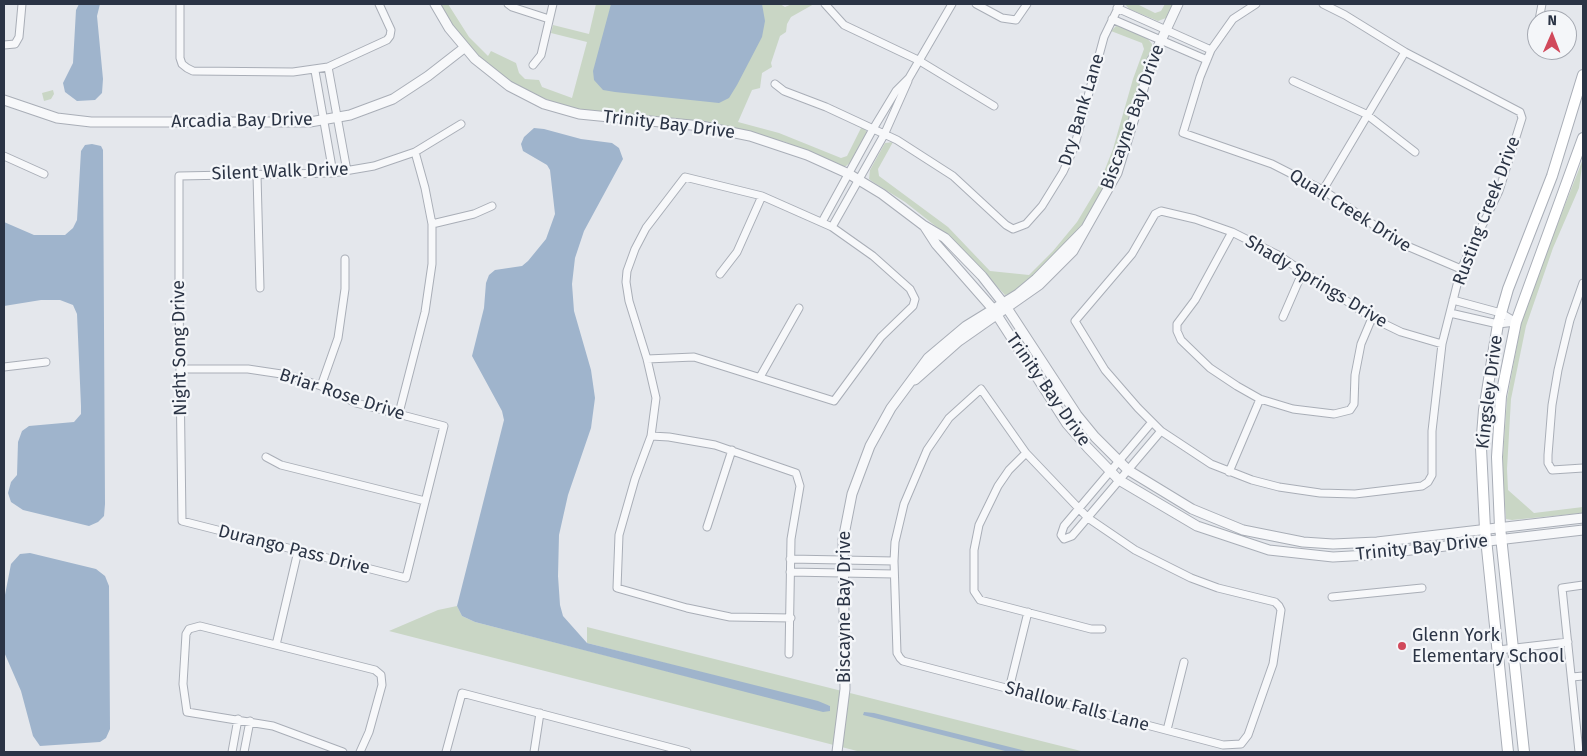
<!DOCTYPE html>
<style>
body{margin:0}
#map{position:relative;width:1587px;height:756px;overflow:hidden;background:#e4e7ec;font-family:"Fira Sans",sans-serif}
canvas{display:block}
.frame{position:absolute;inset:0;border:5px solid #2b3445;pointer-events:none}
.north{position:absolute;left:1527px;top:10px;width:50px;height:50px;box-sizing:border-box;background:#f4f6f9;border:1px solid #a4a8b1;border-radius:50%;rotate:1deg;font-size:14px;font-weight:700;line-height:20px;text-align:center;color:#2b3445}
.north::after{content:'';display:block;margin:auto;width:18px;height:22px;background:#d1495b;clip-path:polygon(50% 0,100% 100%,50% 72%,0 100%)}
</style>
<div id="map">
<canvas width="1587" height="756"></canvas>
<div class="frame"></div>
<div class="north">N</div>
</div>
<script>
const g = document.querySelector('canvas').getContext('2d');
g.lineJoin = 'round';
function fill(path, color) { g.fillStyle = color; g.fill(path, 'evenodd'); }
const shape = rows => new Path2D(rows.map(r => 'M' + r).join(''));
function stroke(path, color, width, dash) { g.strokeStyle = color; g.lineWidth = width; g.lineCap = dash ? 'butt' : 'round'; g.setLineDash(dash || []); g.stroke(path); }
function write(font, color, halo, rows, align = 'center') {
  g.font = font + ' "Fira Sans",sans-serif'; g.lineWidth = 4.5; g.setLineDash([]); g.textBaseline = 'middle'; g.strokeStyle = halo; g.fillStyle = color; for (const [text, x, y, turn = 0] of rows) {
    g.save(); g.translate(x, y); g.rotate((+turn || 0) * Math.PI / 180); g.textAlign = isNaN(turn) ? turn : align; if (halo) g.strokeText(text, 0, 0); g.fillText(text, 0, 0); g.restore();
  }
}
const green = shape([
 [440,4,448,4,469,37,488,56,491,51,516,63,519,73,525,79,539,80,542,87,572,98,587,42,551,33,553,25,589,34,596,4,780,4,785,7,792,4,814,4,791,17,787,24,786,32,780,36,771,63,772,67,762,73,760,88,752,90,738,122,779,133,841,158,847,156,862,126,867,132,866,136,852,161,846,166,842,166,785,142,734,128,573,110,519,88,500,75,476,55,458,34],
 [1125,4,1137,4,1155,13,1161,11,1165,4,1174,4,1166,18,1158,21,1129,9],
 [1117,25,1147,38,1152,44,1152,49,1111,174,1086,220,1069,241,1045,267,1015,292,1005,295,952,239,905,202,873,182,869,179,870,170,885,143,893,142,878,169,879,176,948,227,990,271,1029,275,1053,251,1077,222,1098,187,1113,149,1133,79,1144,49,1142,43,1111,31],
 [53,90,54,94,51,99,44,101,42,93],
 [1583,159,1579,188,1553,248,1526,326,1511,399,1507,469,1508,490,1534,513,1583,507,1583,513,1512,520,1506,519,1502,470,1507,399,1521,324,1548,248],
 [457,606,462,616,475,622,823,711,830,706,587,643,587,627,1085,752,861,752,389,631,438,610]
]);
const water = shape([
 [79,4,100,4,97,16,103,79,102,93,95,100,77,101,65,92,63,83,73,63,76,10],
 [611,4,762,4,765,21,762,37,737,85,729,98,719,103,615,92,603,90,594,80,593,71],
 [534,128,544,129,581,139,612,143,619,148,623,159,584,231,575,258,572,284,574,311,591,370,595,398,591,428,568,495,559,535,558,576,560,605,563,616,587,643,818,701,830,706,830,711,823,712,475,622,462,616,457,606,504,420,502,411,472,356,484,308,486,283,489,275,495,270,522,266,528,261,546,239,555,214,550,170,547,165,523,151,521,144,524,137],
 [92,144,101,146,103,150,105,504,104,516,98,522,89,526,23,510,11,502,8,493,11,482,17,475,18,442,22,431,29,426,74,422,81,414,81,406,77,314,73,305,60,300,41,300,4,306,4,222,34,235,65,235,73,228,77,220,81,151,85,145],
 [30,553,96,569,105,576,109,586,110,729,106,738,100,742,40,746,33,736,21,691,4,652,4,600,11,564,20,554],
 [864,712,874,713,1030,752,1009,752,863,715]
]);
const minor = shape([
 [180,4,180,58,182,64,187,68,193,71,293,72,328,67,387,40,390,36,391,30,379,4],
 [508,4,512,7,549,19],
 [825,4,844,25,918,60,994,106],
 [976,4,1002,18,1016,20,1027,4],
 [1256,4,1233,19,1211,50,1200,77,1183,133,1272,164,1323,190,1400,243,1461,269],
 [1323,4,1345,15,1405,52,1520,112,1522,118,1499,191,1461,269,1442,344,1432,431,1432,475,1428,482,1422,486,1355,494,1320,493,1279,487,1252,480,1211,464,1161,431,1138,408,1105,370,1075,321,1132,254,1155,214,1161,211,1195,219,1232,232,1278,255,1372,318,1401,332,1442,344],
 [1117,8,1211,50],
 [1112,19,1207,60],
 [1539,20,1542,4],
 [1537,33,1537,32],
 [4,45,15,44,19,37,22,4],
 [533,65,541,55,553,4],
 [328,67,347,171],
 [315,71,333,173],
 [1293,81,1366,114,1415,152],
 [775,84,784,91,826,107,897,140,953,176,1006,225,1013,229,1026,224,1042,206,1063,172,1074,148,1104,37,1120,4],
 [4,156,44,174],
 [257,175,260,288],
 [1323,190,1405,52],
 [822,222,873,129,896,91,909,78,952,4],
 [432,224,474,214,492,206],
 [832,227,884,135,908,81],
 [1232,232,1195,300,1177,324,1177,331,1181,340,1210,368,1237,386,1260,399,1293,409,1334,414,1350,410,1354,404,1355,375,1361,344,1372,318],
 [720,274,737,252,762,196,685,177,646,228,635,249,627,271,626,282,629,301,647,359,656,398,651,436,635,479,619,535,617,588,687,608,730,617,791,618],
 [1583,283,1570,320,1558,370,1552,405,1548,455,1548,463,1552,470,1583,468],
 [1453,300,1501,313,1516,322],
 [1450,313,1498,324,1516,322],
 [1283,317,1303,271],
 [647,359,694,357,834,401,881,337,913,306,915,299,910,289,873,256,832,227,762,196],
 [4,367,46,362],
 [180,369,248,369,288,375,321,386,356,403,444,426,406,578,182,521,179,299,179,176,333,173,374,166,415,152,461,124],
 [760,377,799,308],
 [321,386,338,338,345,289,345,259],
 [981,389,1026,453,1088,518,1135,550,1191,578,1218,588,1275,602,1279,606,1281,610,1273,664,1248,735,1241,744,1223,745,903,661,900,658,897,653,894,561,895,542,904,504,927,450,949,418,981,389],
 [399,413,425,312,432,264,432,224,425,188,415,152],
 [1152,422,1064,526,1061,535,1064,539,1072,536,1161,431],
 [651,436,669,437,715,445,796,473,800,486,791,539,789,654],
 [1026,453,1009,470,998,486,979,525,974,550,974,591,980,600,1091,629,1102,629],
 [266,457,281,465,425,501],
 [1229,472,1260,399],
 [707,527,732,450],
 [790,559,894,561],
 [790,572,894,574],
 [1332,597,1422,588],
 [276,645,298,551],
 [1498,650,1568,642],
 [1572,677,1583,676],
 [1009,689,1028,612],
 [1167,730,1184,662],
 [232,752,238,719],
 [244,752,250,721],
 [343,752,273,726,187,712,183,684,186,634,189,629,200,626,375,670,381,675,382,685,369,732,360,752],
 [446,752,462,693,687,752],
 [534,752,540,713],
 [1579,752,1562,588,1583,585]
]);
const tertiary = shape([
 [435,4,449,28,475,59,509,86,544,104,579,114,701,126,750,136,807,155,849,174,882,194,923,225,945,238,982,276,1007,308,1077,415,1095,437,1128,470,1192,509,1243,530,1303,542,1333,544,1377,542,1583,518],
 [4,100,57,118,91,122,310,122,350,115,393,99,428,76,464,48],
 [925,227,936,244,993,309,1067,424,1088,448,1119,480,1197,526,1269,550,1333,557,1368,555,1583,530],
 [915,380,959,341,1039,285,1073,251,1117,173,1152,60,1178,4],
 [837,752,845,689,843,540,852,494,870,446,891,408,928,358,966,326,1018,294,1036,279,1085,229]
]);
const secondary = shape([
 [1508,752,1485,529,1481,448,1484,410,1498,324,1508,289,1552,176,1583,75],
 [1524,752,1500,527,1497,457,1501,396,1516,322,1583,138]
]);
const markers = [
 [1402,646,5,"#d1495b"]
];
const streetNames = [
 ["Dry Bank Lane",1082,110,-73],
 ["Biscayne Bay Drive",1133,117,-70],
 ["Arcadia Bay Drive",242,121,-1],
 ["Trinity Bay Drive",669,125,7],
 ["Silent Walk Drive",280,172,-2],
 ["Quail Creek Drive",1350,211,32],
 ["Rusting Creek Drive",1487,211,-69],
 ["Shady Springs Drive",1316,282,31],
 ["Night Song Drive",180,348,-91],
 ["Trinity Bay Drive",1048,390,55],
 ["Kingsley Drive",1490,392,-83],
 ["Briar Rose Drive",342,395,18],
 ["Trinity Bay Drive",1422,548,-6],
 ["Durango Pass Drive",294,550,14],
 ["Biscayne Bay Drive",845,607,-90],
 ["Shallow Falls Lane",1077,707,15]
];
const poiNames = [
 ["Glenn York",1412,636],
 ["Elementary School",1412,657]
];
fill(green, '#c9d6c5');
fill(water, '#9fb4cc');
stroke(minor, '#a9aeb7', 9);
stroke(tertiary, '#a9aeb7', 11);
stroke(secondary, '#a9aeb7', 12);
stroke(minor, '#f7f8fa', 7);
stroke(tertiary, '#f7f8fa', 9);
stroke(secondary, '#fff', 10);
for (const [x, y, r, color] of markers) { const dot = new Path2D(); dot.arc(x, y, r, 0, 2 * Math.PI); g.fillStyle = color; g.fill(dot); stroke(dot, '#f4f6f9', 2); }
write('18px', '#2b3445', '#f4f6f9', streetNames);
write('18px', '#2b3445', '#f4f6f9', poiNames, 'left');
</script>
